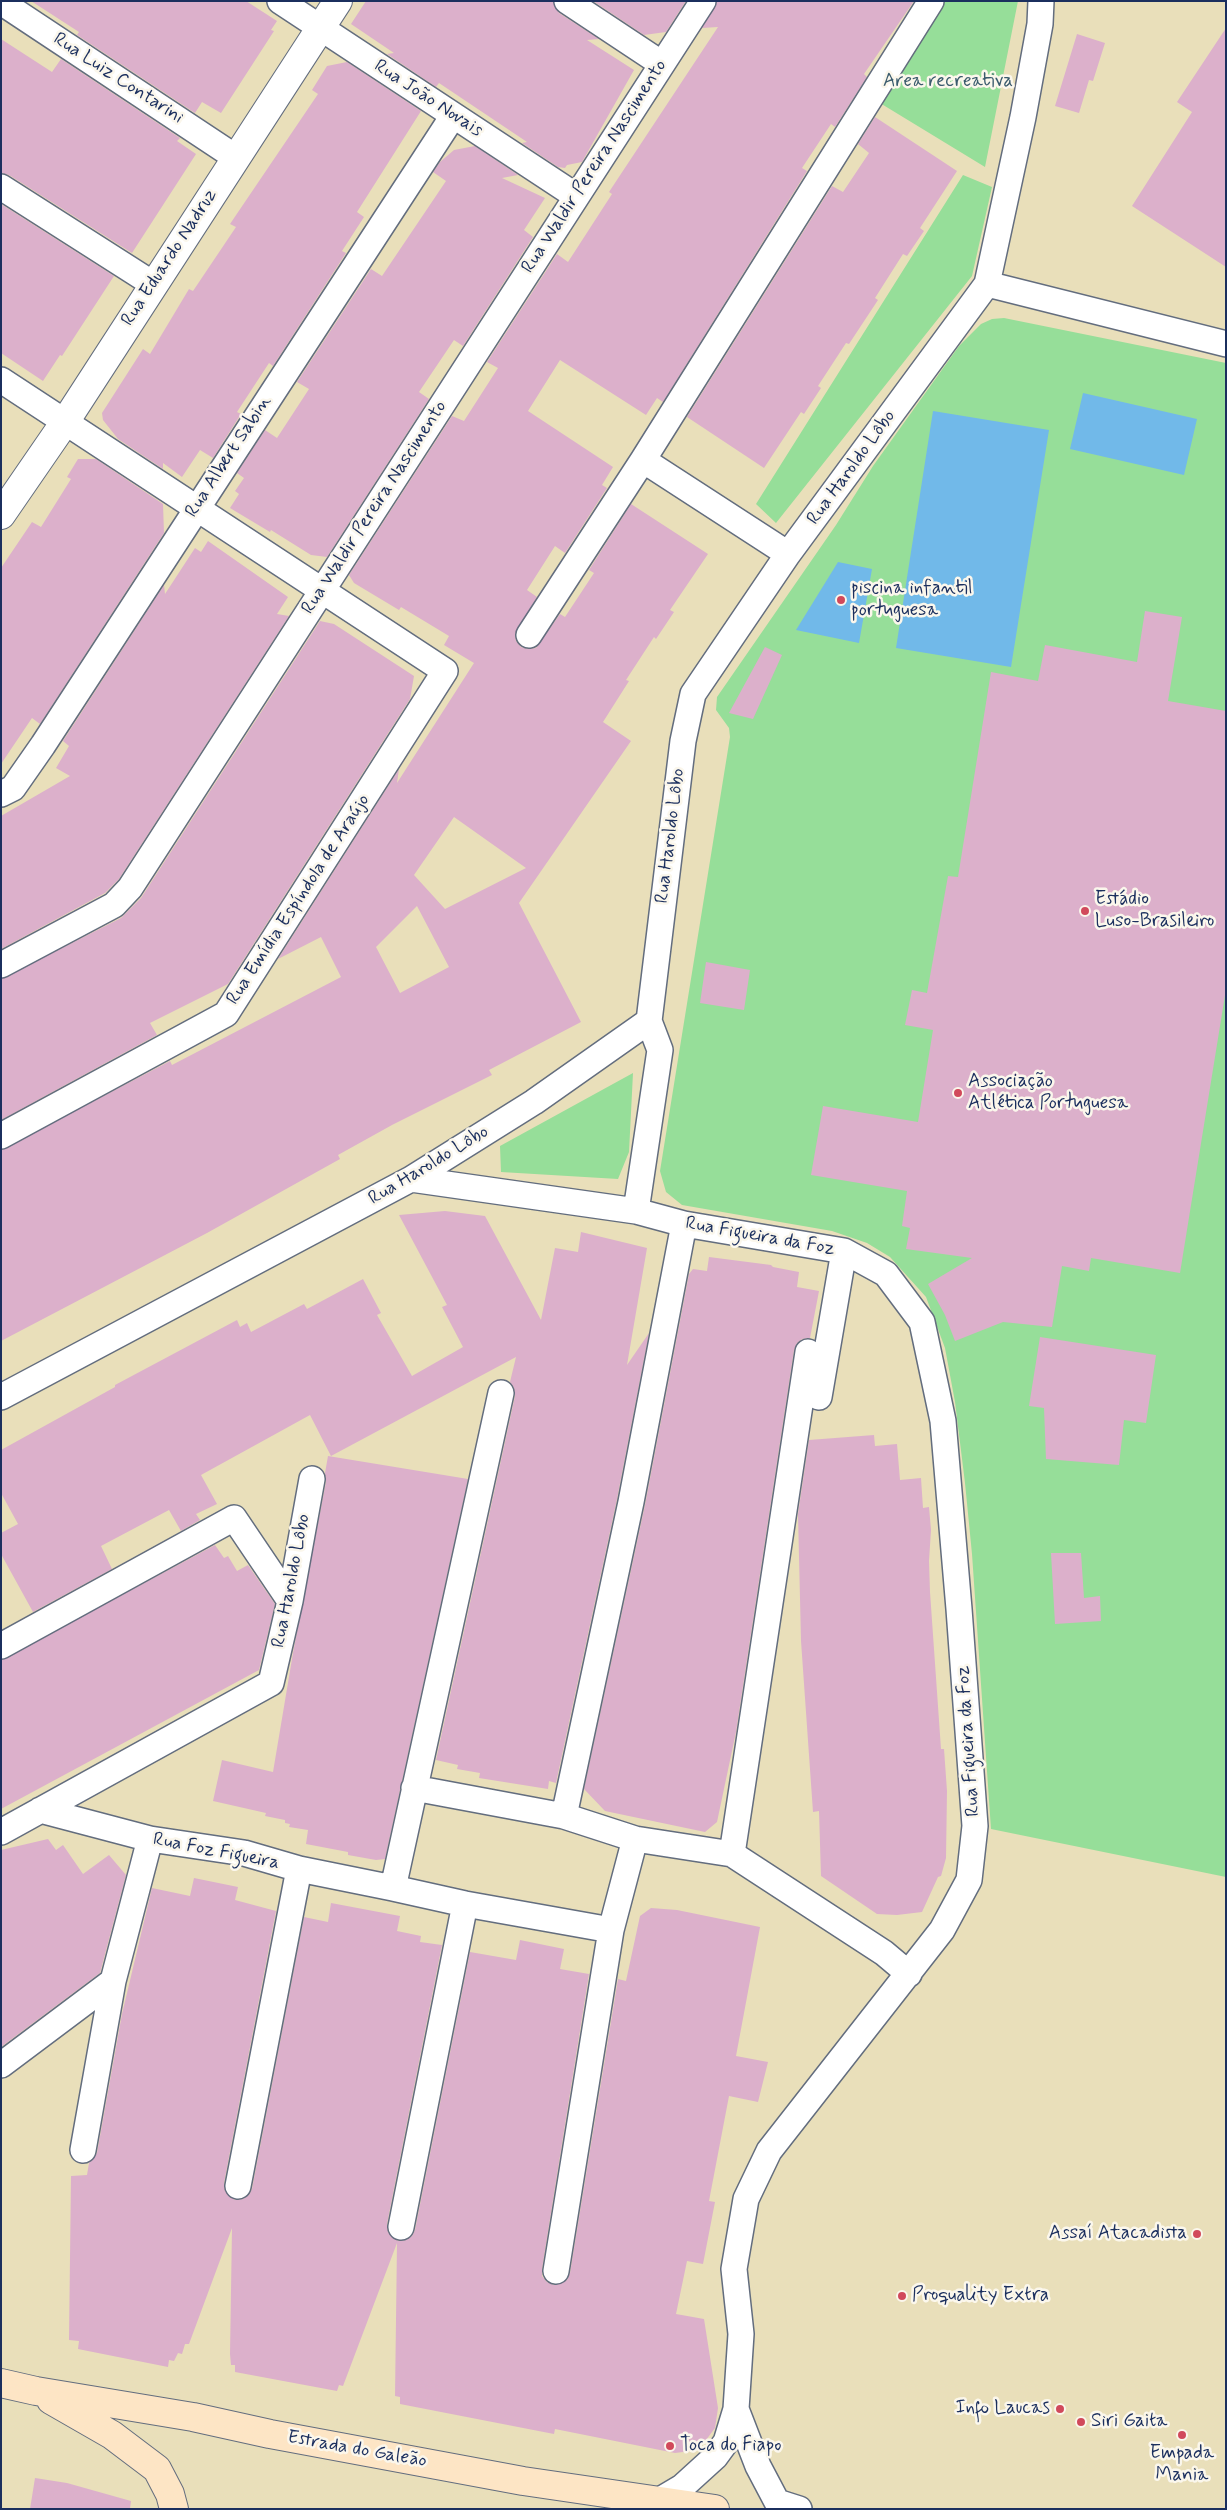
<!DOCTYPE html>
<meta charset="utf-8">
<style>
body{margin:0}
#map{position:relative;width:1227px;height:2510px;overflow:hidden;background:#e9dfba;font-family:Mynerve,sans-serif}
canvas{display:block}
.frame{position:absolute;inset:0;border:2px solid #1b2f5e;pointer-events:none}
</style>
<div id="map">
<canvas width="1227" height="2510"></canvas>
<div class="frame"></div>
</div>
<script>
const g = document.querySelector('canvas').getContext('2d');
g.lineJoin = 'round';
function fill(path, color) { g.fillStyle = color; g.fill(path, 'evenodd'); }
const shape = rows => new Path2D(rows.map(r => 'M' + r).join(''));
function stroke(path, color, width, dash) { g.strokeStyle = color; g.lineWidth = width; g.lineCap = dash ? 'butt' : 'round'; g.setLineDash(dash || []); g.stroke(path); }
function write(font, color, halo, rows, align = 'center') {
  g.font = font + ' Mynerve,sans-serif'; g.lineWidth = 5; g.setLineDash([]); g.textBaseline = 'middle'; g.strokeStyle = halo; g.fillStyle = color; for (const [text, x, y, turn = 0] of rows) {
    g.save(); g.translate(x, y); g.rotate((+turn || 0) * Math.PI / 180); g.textAlign = isNaN(turn) ? turn : align; if (halo) g.strokeText(text, 0, 0); g.fillText(text, 0, 0); g.restore();
  }
}
const green = shape([
 [936,1,1018,1,985,167,875,100],
 [963,175,992,187,972,276,776,523,756,504],
 [1004,318,1226,363,1226,1877,991,1829,972,1554,965,1483,955,1402,945,1348,926,1297,890,1257,867,1243,832,1231,682,1205,666,1192,660,1171,730,737,729,728,716,710,717,697,836,525,873,466,959,346,981,324,992,319],
 [633,1073,629,1152,618,1179,501,1172,500,1146]
]);
const water = shape([
 [1083,393,1197,419,1184,475,1070,449],
 [933,411,1049,430,1011,667,896,648],
 [838,562,872,569,859,643,796,630]
]);
const building = shape([
 [31,1,246,1,277,21,271,30,274,31,221,113,202,102,195,113,77,35,79,32],
 [366,1,553,1,559,13,599,39,587,40,634,70,582,162,567,165,565,168,558,167,522,143,527,142,439,83,436,87,387,54,394,53,351,24],
 [593,1,686,1,666,32,644,35],
 [717,1,914,1,864,74,867,77,835,127,831,124,802,168,807,171,663,402,657,398,646,415,560,360,528,411,613,467,602,485,607,488,565,553,555,546,527,590,537,597,515,634,516,641,521,647,528,649,536,648,560,614,565,617,594,573,589,570,631,504,708,554,670,610,674,612,656,639,654,637,626,680,629,681,603,722,631,741,519,903,581,1022,489,1070,492,1075,392,1125,338,1155,340,1159,207,1233,1,1341,1,1150,170,1061,172,1065,341,977,321,937,278,959,399,769,397,783,474,663,444,645,449,636,401,607,399,610,354,583,349,575,452,416,464,421,498,368,487,362,557,254,568,262,612,194,609,192,718,27,702,28],
 [454,817,526,868,445,909,414,875],
 [417,906,449,967,400,993,376,947],
 [1226,28,1226,267,1132,206,1192,112,1177,102],
 [1077,34,1105,43,1093,81,1089,80,1079,113,1055,106],
 [1,39,52,72,61,59,180,138,177,141,196,154,132,253,9,175,1,173],
 [347,62,421,111,357,212,364,217,342,251,346,253,273,366,269,363,237,412,241,414,213,458,200,450,182,477,163,463,163,469,118,439,103,420,102,413,143,349,150,354,189,289,193,291,236,227,230,224,318,94,312,90,327,66],
 [875,117,957,171,920,228,924,231,907,256,903,254,875,298,878,300,849,344,846,343,818,386,821,388,804,414,801,412,764,468,687,417,832,186,843,192,869,153,858,144],
 [475,146,518,175,502,178,545,198,524,230,533,237,463,346,454,340,419,392,429,399,327,557,311,555,271,530,270,532,230,508,239,494,235,491,244,478,237,473,265,430,277,438,309,389,297,382,371,269,382,276,446,181,433,172,440,162,454,150],
 [1,204,114,276,62,356,60,355,43,381,1,353],
 [78,459,96,459,163,504,164,533,40,724,32,718,1,764,1,568,32,522,41,527,71,479,67,477],
 [208,541,288,597,277,614,289,616,119,879,105,893,1,949,1,816,70,776,56,768,69,746,63,741,164,585,165,594,195,548,201,552],
 [1145,611,1182,617,1168,701,1226,711,1226,989,1180,1273,1091,1258,1089,1271,1062,1266,1052,1327,1003,1322,955,1341,945,1315,928,1284,972,1258,906,1249,910,1228,902,1226,907,1191,811,1175,823,1106,918,1122,933,1030,905,1025,912,990,927,993,948,876,958,877,991,672,1038,681,1045,645,1137,662],
 [320,621,334,624,414,676,410,699,228,984,150,1023,157,1035,1,1120,1,979,121,918,141,898],
 [765,647,782,655,753,719,729,713],
 [706,962,750,970,744,1010,700,1003],
 [445,1211,485,1216,541,1320,555,1248,578,1252,581,1232,647,1248,627,1365,649,1333,617,1499,556,1783,549,1781,548,1789,479,1778,480,1773,457,1769,458,1765,436,1760,515,1396,514,1388,510,1382,516,1357,331,1456,310,1415,201,1475,217,1504,196,1514,200,1520,181,1531,169,1510,101,1546,112,1569,33,1612,1,1554,1,1533,18,1524,1,1493,1,1450,115,1387,115,1385,237,1320,240,1327,247,1323,251,1332,304,1304,307,1309,363,1279,381,1313,377,1315,412,1376,463,1347,442,1307,447,1305,399,1215],
 [709,1257,771,1265,773,1267,799,1272,797,1287,819,1291,810,1338,802,1339,797,1343,794,1350,736,1732,717,1822,705,1832,605,1811,584,1789,645,1505,689,1274,693,1269,707,1271],
 [1040,1337,1156,1355,1146,1423,1124,1420,1119,1465,1046,1459,1044,1408,1029,1406],
 [874,1435,875,1446,897,1444,900,1480,921,1478,923,1508,929,1507,931,1530,929,1561,930,1592,941,1749,944,1749,947,1791,946,1858,941,1876,938,1877,922,1912,897,1915,877,1914,821,1876,819,1811,813,1812,801,1641,798,1514,809,1440],
 [328,1456,468,1479,385,1859,376,1860,348,1855,348,1852,306,1844,308,1830,289,1827,290,1824,285,1823,285,1820,265,1816,266,1813,213,1801,222,1760,273,1772,293,1653,326,1482,325,1473],
 [215,1545,224,1558,228,1556,237,1571,248,1565,275,1604,259,1670,1,1809,1,1660],
 [1051,1553,1081,1553,1084,1598,1100,1596,1101,1621,1055,1624],
 [48,1839,56,1850,63,1845,83,1874,109,1855,126,1875,100,1973,1,2047,1,1850],
 [194,1878,238,1887,235,1900,276,1911,224,2183,225,2191,235,2200,243,2199,249,2195,252,2189,304,1917,328,1922,331,1903,400,1916,397,1931,421,1936,420,1942,442,1945,387,2224,388,2232,398,2241,406,2240,412,2236,415,2230,470,1952,516,1960,520,1940,564,1949,560,1969,589,1974,542,2269,542,2276,547,2282,554,2285,567,2280,570,2273,618,1979,626,1981,640,1916,651,1908,677,1910,760,1927,736,2056,768,2062,758,2102,729,2096,709,2201,715,2202,703,2264,687,2261,676,2314,704,2319,718,2408,715,2428,706,2440,691,2451,675,2453,555,2429,554,2434,400,2404,400,2397,395,2396,397,2243,343,2386,339,2385,337,2391,235,2372,235,2365,231,2365,230,2354,232,2228,189,2344,185,2344,182,2354,178,2353,174,2361,169,2360,168,2367,78,2349,79,2341,69,2340,71,2176,87,2175,89,2163,97,2153,122,2014,152,1888,190,1896],
 [35,2478,67,2483,131,2501,130,2509,30,2509]
]);
const minor = shape([
 [280,1,576,196],
 [567,1,662,64],
 [1,2,235,157],
 [1,187,153,284],
 [987,284,1226,344],
 [1,380,445,671,226,1014,1,1136],
 [643,460,788,554],
 [529,635,643,460,931,1],
 [1,794,13,788,43,745,453,116],
 [1,965,114,905,130,888,703,1],
 [411,1179,636,1211,684,1224,844,1251,886,1274,922,1322,943,1421,959,1609,975,1826,969,1880,942,1930,769,2151,746,2199,734,2269,741,2334,736,2409],
 [636,1211,660,1050,649,1021],
 [501,1393,393,1888,465,1904,611,1930,635,1839,732,1854,884,1953,909,1974],
 [1,1397,411,1179,534,1102,649,1021,683,741,693,694,788,554,987,284,1023,117,1040,24,1041,1],
 [819,1397,844,1251],
 [1,1646,234,1518,290,1601],
 [414,1788,564,1816,635,1839],
 [40,1810,150,1839,244,1853,299,1869,393,1888],
 [564,1816,631,1502,684,1224],
 [1,1832,271,1683,290,1601,312,1479],
 [732,1854,808,1352],
 [1,2065,113,1981],
 [83,2150,113,1981,150,1839],
 [238,2186,299,1869],
 [401,2227,465,1904],
 [556,2271,611,1930],
 [660,2500,682,2487,715,2457,726,2442,736,2409,758,2466,777,2502,799,2509]
]);
const tertiary = shape([
 [1,515,65,422,338,1]
]);
const secondary = shape([
 [1,2383,36,2391,193,2417,270,2434,523,2481,715,2509],
 [51,2400,112,2435,157,2469,170,2494,174,2509]
]);
const markers = [
 [841,600,5,"#d1495b"],
 [1085,911,5,"#d1495b"],
 [958,1093,5,"#d1495b"],
 [1197,2234,5,"#d1495b"],
 [902,2296,5,"#d1495b"],
 [1060,2409,5,"#d1495b"],
 [1081,2422,5,"#d1495b"],
 [1182,2435,5,"#d1495b"],
 [670,2446,5,"#d1495b"]
];
const streetNames = [
 ["Rua Luiz Contarini",118,79,33],
 ["Rua João Novais",428,99,33],
 ["Rua Waldir Pereira Nascimento",595,167,-57],
 ["Rua Eduardo Nadruz",170,258,-57],
 ["Rua Albert Sabin",229,457,-57],
 ["Rua Haroldo Lôbo",852,468,-54],
 ["Rua Waldir Pereira Nascimento",375,508,-57],
 ["Rua Haroldo Lôbo",671,836,-83],
 ["Rua Emídia Espíndola de Araújo",299,900,-57],
 ["Rua Haroldo Lôbo",429,1166,-31],
 ["Rua Figueira da Foz",760,1237,10],
 ["Rua Haroldo Lôbo",292,1581,-79],
 ["Rua Figueira da Foz",969,1741,-94],
 ["Rua Foz Figueira",216,1852,11],
 ["Estrada do Galeão",357,2450,10]
];
const parkNames = [
 ["Area recreativa",948,82]
];
const poiNames = [
 ["piscina infantil",851,589],
 ["portuguesa",851,611],
 ["Estádio",1095,900],
 ["Luso-Brasileiro",1095,922],
 ["Associação",968,1082],
 ["Atlética Portuguesa",968,1104],
 ["Assaí Atacadista",1187,2234,"right"],
 ["Proquality Extra",912,2296],
 ["Info Laucas",1050,2409,"right"],
 ["Siri Gaita",1091,2422],
 ["Toca do Fiapo",680,2446],
 ["Empada",1182,2454,"center"],
 ["Mania",1182,2476,"center"]
];
fill(green, '#96de99');
fill(water, '#71b9e9');
fill(building, '#dcb0cb');
stroke(minor, '#636d7e', 28);
stroke(tertiary, '#636d7e', 30);
stroke(secondary, '#636d7e', 30);
stroke(minor, '#fff', 25);
stroke(tertiary, '#fff', 28);
stroke(secondary, '#fde5c5', 28);
for (const [x, y, r, color] of markers) { const dot = new Path2D(); dot.arc(x, y, r, 0, 2 * Math.PI); g.fillStyle = color; g.fill(dot); stroke(dot, '#fbf7ec', 2); }
write('19px', '#1b2f5e', '#fbf7ec', streetNames);
write('19px', '#3a5b6d', '#fbf7ec', parkNames);
write('19px', '#1b2f5e', '#fbf7ec', poiNames, 'left');
</script>
